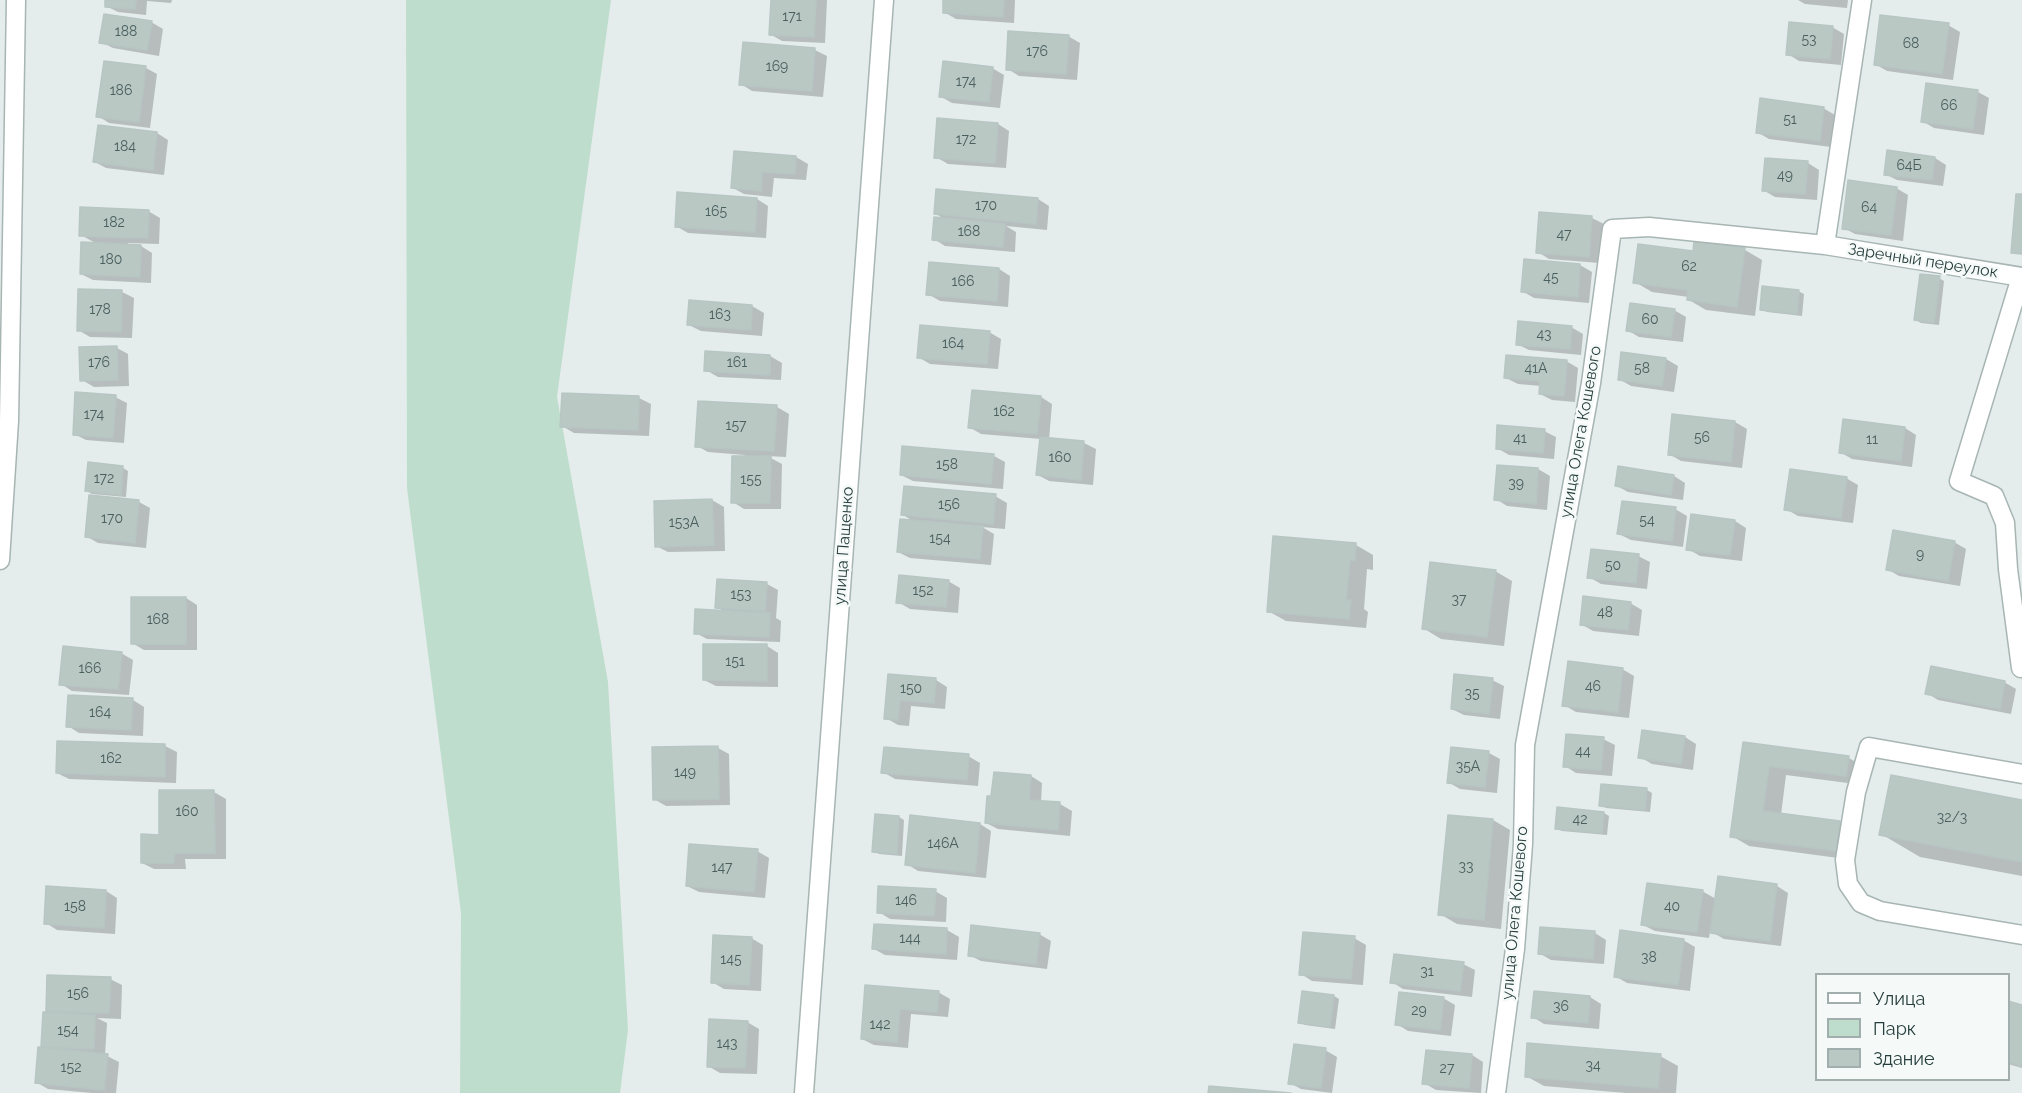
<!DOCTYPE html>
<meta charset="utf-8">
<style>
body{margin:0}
#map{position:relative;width:2022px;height:1093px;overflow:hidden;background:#e4edeb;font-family:Raleway,sans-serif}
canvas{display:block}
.legend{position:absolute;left:1815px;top:973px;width:195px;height:108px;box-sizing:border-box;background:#f5f9f8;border:2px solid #a2aead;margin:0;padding:8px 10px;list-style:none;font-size:18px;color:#253e3c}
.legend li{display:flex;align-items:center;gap:12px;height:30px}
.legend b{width:30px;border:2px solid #a2aead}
</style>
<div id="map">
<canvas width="2022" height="1093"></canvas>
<ul class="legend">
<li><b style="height:8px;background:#fff"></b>Улица</li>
<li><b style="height:16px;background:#bfddcd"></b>Парк</li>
<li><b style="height:16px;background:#bac8c4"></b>Здание</li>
</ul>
</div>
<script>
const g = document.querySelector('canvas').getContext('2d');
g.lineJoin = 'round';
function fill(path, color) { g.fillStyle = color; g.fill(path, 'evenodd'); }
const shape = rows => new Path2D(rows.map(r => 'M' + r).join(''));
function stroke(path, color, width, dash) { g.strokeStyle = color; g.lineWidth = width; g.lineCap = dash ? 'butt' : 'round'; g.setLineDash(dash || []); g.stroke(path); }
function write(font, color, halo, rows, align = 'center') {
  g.font = font + ' Raleway,sans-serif'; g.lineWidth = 5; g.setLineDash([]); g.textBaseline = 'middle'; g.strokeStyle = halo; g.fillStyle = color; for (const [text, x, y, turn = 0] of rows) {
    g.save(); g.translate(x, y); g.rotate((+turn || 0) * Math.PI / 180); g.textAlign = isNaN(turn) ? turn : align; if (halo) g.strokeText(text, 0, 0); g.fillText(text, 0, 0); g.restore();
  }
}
const green = shape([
 [406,0,611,0,557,397,608,682,628,1030,620,1093,460,1093,461,913,407,488]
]);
const shadow = shape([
 [107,0,172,0,171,3,147,1,146,15,118,12,106,6],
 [772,0,827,0,825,43,782,41,770,34],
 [945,0,1015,0,1014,23,956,19,944,12],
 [1798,0,1848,0,1847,8,1805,4],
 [151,22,163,29,159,56,113,48,101,42],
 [1948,25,1960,32,1953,80,1887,71,1875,64],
 [1832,27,1844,34,1841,65,1799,61,1788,54],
 [1068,36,1080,43,1077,80,1019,76,1008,69],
 [744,44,815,50,827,56,823,97,752,91,741,84],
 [105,62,146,68,157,74,150,128,109,123,98,116],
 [992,68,1004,75,1000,108,952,103,940,96],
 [1978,92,1989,98,1984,135,1934,128,1922,121],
 [1823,108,1835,115,1831,147,1769,139,1757,132],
 [998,124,1009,131,1006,168,948,164,936,157],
 [157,133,168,140,164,175,106,168,95,162],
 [735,152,796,157,808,164,806,180,774,178,772,197,744,194,733,188],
 [1888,152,1935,158,1946,165,1943,186,1897,180,1885,174],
 [1808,163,1819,170,1817,200,1775,197,1763,190],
 [1896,188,1908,195,1903,241,1855,234,1844,228],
 [757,199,768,206,766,238,688,233,676,226],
 [1038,199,1049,206,1047,230,1006,226,1016,232,1015,252,945,246,934,239,946,220,936,214],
 [148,211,160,218,159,244,128,243,128,246,141,246,152,253,151,283,93,280,81,274,97,244,81,235],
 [1541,213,1592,218,1604,224,1600,263,1549,259,1538,252],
 [1745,250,1762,260,1755,316,1706,310,1689,300,1689,297,1652,292,1635,282,1695,252],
 [1580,265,1592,272,1589,303,1534,298,1522,291],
 [999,269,1010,276,1008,307,940,301,928,294],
 [1939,278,1944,281,1939,325,1921,323,1916,320],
 [80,290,122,292,134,298,132,338,90,337,78,330],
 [1798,291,1804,294,1802,316,1767,312,1762,309],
 [691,302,752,306,764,313,762,336,701,331,689,325],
 [1674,310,1686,317,1683,342,1639,337,1627,330],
 [1571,327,1583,334,1581,355,1529,350,1517,344],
 [989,332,1001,339,998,369,930,364,918,357],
 [117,348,128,354,129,386,94,387,82,380],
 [707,353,770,356,782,363,781,380,718,377,706,370],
 [1622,353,1666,359,1678,366,1674,392,1631,386,1619,379],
 [1566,361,1578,368,1575,402,1552,400,1540,394,1541,386,1518,384,1506,378],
 [115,397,127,403,124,443,86,440,74,434],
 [1041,397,1052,404,1049,440,1084,443,1096,449,1093,485,1049,481,1038,475,1041,439,981,434,969,427],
 [639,398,651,404,649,436,574,433,562,426],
 [700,402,777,407,789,414,786,457,767,456,782,464,781,509,744,509,733,502,745,455,708,452,697,446],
 [1674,415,1735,422,1747,429,1742,468,1681,461,1669,454],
 [1905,428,1916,435,1912,467,1852,459,1840,452],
 [1544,431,1556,437,1554,459,1509,455,1497,448],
 [994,456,1005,462,1003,489,913,481,901,475],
 [1499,466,1538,469,1550,476,1547,510,1507,506,1496,499],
 [123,468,128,471,126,497,92,494,87,491],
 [1674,476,1685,483,1683,500,1628,492,1617,486],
 [1846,478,1858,485,1853,523,1798,516,1786,509],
 [995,496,1007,503,1005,529,982,527,994,534,991,565,910,558,898,552,915,522,903,515],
 [712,500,724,507,725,551,668,552,656,546],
 [139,502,150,508,146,548,98,543,86,536],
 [1675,509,1687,516,1683,547,1631,540,1619,534],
 [1693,516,1735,521,1746,528,1742,561,1700,556,1688,549],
 [1274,538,1356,545,1373,555,1373,570,1367,569,1364,609,1368,612,1366,628,1286,621,1268,611],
 [1954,542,1966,549,1960,586,1899,576,1887,569],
 [1638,556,1650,562,1647,589,1601,584,1589,577],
 [1495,571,1512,581,1504,646,1441,639,1423,628],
 [948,581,960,588,958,613,910,609,898,602],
 [767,584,778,590,776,618,781,621,780,642,707,639,696,633,725,612,717,607],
 [186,598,197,605,197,650,144,650,132,643],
 [1630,603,1642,610,1639,636,1593,631,1581,624],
 [767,646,778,653,778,687,716,686,704,680],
 [121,653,133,660,129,695,72,691,61,684],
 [1622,669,1634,676,1629,718,1576,712,1564,705],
 [889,676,936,680,947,687,945,709,911,706,909,726,898,725,886,718],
 [1492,680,1504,686,1500,719,1464,715,1452,709],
 [2004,682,2016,689,2011,714,1938,700,1927,693],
 [133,700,144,707,143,736,79,733,68,726],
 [1685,737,1696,744,1693,770,1652,764,1640,757],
 [1603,739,1615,745,1612,776,1576,773,1565,766],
 [58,742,165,746,177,752,176,783,69,779,57,773],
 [1744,744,1849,758,1866,768,1863,785,1786,775,1781,815,1840,823,1857,833,1853,860,1749,846,1732,836],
 [718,748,729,754,730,805,666,806,654,799],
 [1489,753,1500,759,1497,793,1460,789,1448,782],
 [968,756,980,763,978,786,895,779,883,772],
 [1031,776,1042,783,1041,802,1060,804,1072,811,1070,836,998,829,986,823],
 [1647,790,1652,793,1650,812,1606,808,1600,805],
 [214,792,226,799,226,859,185,859,186,869,154,869,142,863,161,836],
 [2022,802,2022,876,1920,857,1881,834],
 [1558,809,1604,813,1609,816,1607,835,1562,831,1556,828],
 [899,817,904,820,902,856,879,854,874,851],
 [1493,820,1510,830,1501,929,1457,924,1440,914],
 [980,824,991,831,986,878,918,871,907,864],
 [757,851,769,858,765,898,699,892,687,886],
 [1777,886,1788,893,1781,946,1724,939,1710,931,1709,938,1655,931,1643,925,1702,891,1716,899],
 [106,891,117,898,115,934,57,930,46,923],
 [935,891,947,898,946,922,890,919,879,912],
 [947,930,959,937,957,960,885,955,874,949],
 [1595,933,1606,940,1604,964,1551,960,1539,953],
 [1039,934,1051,941,1047,969,981,961,969,955],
 [751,938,763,945,761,991,724,989,712,982],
 [1354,938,1366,945,1363,985,1312,981,1301,974],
 [1683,940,1695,947,1690,991,1627,983,1615,976],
 [1463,964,1475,970,1472,997,1403,989,1392,982],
 [110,979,122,985,121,1019,97,1018,107,1023,105,1055,119,1062,116,1093,92,1093,48,1089,36,1082,42,1049,44,1014,56,1015,48,1010],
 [867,986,938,992,950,999,948,1017,911,1014,908,1048,874,1045,862,1039],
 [1334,996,1339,999,1335,1029,1305,1025,1299,1022],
 [1590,997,1601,1004,1599,1029,1544,1024,1533,1017],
 [1443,998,1455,1005,1451,1036,1408,1031,1397,1024],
 [2008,1003,2022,1007,2022,1068,2008,1064],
 [747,1022,759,1029,757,1074,720,1073,708,1066],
 [1325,1050,1337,1057,1332,1093,1301,1089,1290,1083],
 [1472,1055,1483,1062,1481,1093,1436,1090,1424,1083],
 [1660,1056,1678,1066,1676,1093,1626,1093,1544,1086,1526,1076]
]);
const building = shape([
 [105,0,136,0,135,9,105,7,105,0],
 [771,0,816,0,814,37,769,35,771,0],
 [943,0,1004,0,1003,17,943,13,943,0],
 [104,14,152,21,147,50,99,43,104,14],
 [1880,15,1949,23,1942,74,1874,65,1880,15],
 [1789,22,1833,26,1830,59,1786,55,1789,22],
 [1008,31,1069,35,1066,74,1006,70,1008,31],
 [743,42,815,48,812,91,739,85,743,42],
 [104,61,146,66,139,122,96,117,104,61],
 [943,61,993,67,989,102,939,97,943,61],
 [1926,83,1978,90,1973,129,1921,122,1926,83],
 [1760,98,1824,107,1820,141,1756,133,1760,98],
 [937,118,998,123,995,163,934,158,937,118],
 [98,125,157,132,153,170,93,162,98,125],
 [1887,150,1935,157,1932,180,1884,175,1887,150],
 [734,151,796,156,795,174,762,172,761,191,731,188,734,151],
 [1765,158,1808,161,1805,194,1762,191,1765,158],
 [1848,180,1897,187,1891,235,1842,229,1848,180],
 [936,189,1038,198,1036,224,934,214,936,189],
 [677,192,757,198,755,232,675,227,677,192],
 [2016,194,2022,194,2022,254,2011,253,2016,194],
 [80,207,149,210,148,238,79,236,80,207],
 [1539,212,1592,216,1589,257,1536,253,1539,212],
 [934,217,1005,224,1003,247,932,240,934,217],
 [1694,241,1745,248,1737,307,1687,300,1688,290,1633,283,1638,244,1693,251,1694,241],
 [81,242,141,245,140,277,80,274,81,242],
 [1524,259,1580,264,1578,297,1521,292,1524,259],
 [929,262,999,268,997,301,926,295,929,262],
 [1920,274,1940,276,1934,323,1914,320,1920,274],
 [1762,286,1799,290,1797,314,1760,310,1762,286],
 [78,289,122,290,121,332,77,331,78,289],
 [689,300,752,305,751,330,687,325,689,300],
 [1630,303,1675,309,1671,337,1626,331,1630,303],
 [1518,321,1572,326,1570,349,1516,345,1518,321],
 [920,325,990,331,987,364,917,358,920,325],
 [117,346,118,380,80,381,79,347,117,346],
 [705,351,770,355,770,375,704,371,705,351],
 [1621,352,1666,358,1662,386,1618,380,1621,352],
 [1506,355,1567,360,1564,396,1539,394,1540,381,1504,378,1506,355],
 [972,390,1041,396,1037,434,968,428,972,390],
 [75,392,116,395,113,438,73,435,75,392],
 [562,393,639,396,638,430,560,427,562,393],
 [698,401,777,405,774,451,695,447,698,401],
 [1672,414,1735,421,1731,462,1668,455,1672,414],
 [1843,419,1905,427,1901,461,1839,453,1843,419],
 [1497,425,1545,429,1543,453,1496,449,1497,425],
 [1040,437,1084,441,1081,480,1036,475,1040,437],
 [902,446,994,454,991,484,900,475,902,446],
 [732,456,771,456,770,503,731,503,732,456],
 [88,462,123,466,121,495,85,491,88,462],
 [1497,465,1538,468,1536,504,1494,500,1497,465],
 [1618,466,1674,475,1671,495,1615,486,1618,466],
 [1790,469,1847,477,1841,518,1784,510,1790,469],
 [904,486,996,494,993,524,901,515,904,486],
 [89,495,139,500,135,543,85,537,89,495],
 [712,499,714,545,655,547,654,501,712,499],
 [1622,501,1676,507,1672,541,1617,534,1622,501],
 [1691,514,1735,520,1730,555,1686,550,1691,514],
 [900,519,983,526,980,559,897,552,900,519],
 [1893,530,1955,541,1948,581,1886,570,1893,530],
 [1273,536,1356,543,1355,561,1350,560,1346,600,1351,600,1349,619,1267,612,1273,536],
 [1591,549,1639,554,1636,583,1587,578,1591,549],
 [1430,562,1496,570,1487,637,1422,629,1430,562],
 [899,575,949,580,946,607,896,603,899,575],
 [717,579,767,582,765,611,715,608,717,579],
 [1583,596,1631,602,1628,630,1580,625,1583,596],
 [131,597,186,597,186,644,131,644,131,597],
 [695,609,770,613,769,637,694,634,695,609],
 [703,644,767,644,767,681,703,680,703,644],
 [63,646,122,652,118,689,59,685,63,646],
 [1568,661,1623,668,1618,712,1562,706,1568,661],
 [1931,666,2005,681,2000,709,1925,694,1931,666],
 [888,674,936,678,934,703,900,700,898,720,884,719,888,674],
 [1454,674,1493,678,1489,714,1451,709,1454,674],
 [68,695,133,698,131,730,66,727,68,695],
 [1642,730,1685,736,1681,764,1638,758,1642,730],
 [1566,734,1604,737,1601,770,1563,767,1566,734],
 [57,741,165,744,165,777,56,773,57,741],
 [1743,742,1849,756,1846,776,1769,766,1763,811,1840,821,1836,851,1730,837,1743,742],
 [718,746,719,799,653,800,652,747,718,746],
 [884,747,969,754,967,780,881,773,884,747],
 [1451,747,1489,751,1485,787,1447,783,1451,747],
 [994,772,1031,775,1029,800,1060,802,1058,830,985,823,987,796,991,796,994,772],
 [1891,775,2022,800,2022,862,1879,835,1891,775],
 [1601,784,1647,788,1645,810,1599,806,1601,784],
 [159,790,214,790,215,853,174,853,174,863,141,863,141,834,159,835,159,790],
 [1557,807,1604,812,1602,833,1555,829,1557,807],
 [875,814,899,816,897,854,872,852,875,814],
 [910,815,980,823,975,873,905,865,910,815],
 [1448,815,1493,819,1484,920,1438,915,1448,815],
 [689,844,758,849,754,892,686,886,689,844],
 [1718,876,1777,884,1770,941,1710,933,1718,876],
 [1647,883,1703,890,1697,932,1641,925,1647,883],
 [46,886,106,890,104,928,44,924,46,886],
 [878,886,936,889,934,916,877,913,878,886],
 [874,924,947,928,946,954,872,949,874,924],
 [971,925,1040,933,1036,964,968,956,971,925],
 [1540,927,1595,931,1593,959,1538,954,1540,927],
 [1620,930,1684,939,1678,985,1614,977,1620,930],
 [1303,932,1355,936,1351,979,1299,975,1303,932],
 [713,935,752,937,749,985,711,983,713,935],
 [1394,954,1464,962,1460,991,1390,983,1394,954],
 [47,975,111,977,109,1013,46,1011,47,975],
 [865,985,939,991,937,1012,900,1009,897,1042,861,1039,865,985],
 [1302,991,1334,995,1330,1027,1298,1023,1302,991],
 [1534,991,1590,996,1588,1023,1531,1018,1534,991],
 [1399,992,1444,997,1440,1030,1395,1025,1399,992],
 [2008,1001,2022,1005,2022,1066,2008,1062,2008,1001],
 [43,1012,95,1015,94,1049,41,1047,43,1012],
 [709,1019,748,1021,745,1068,707,1067,709,1019],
 [1527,1043,1661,1054,1658,1088,1525,1077,1527,1043],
 [1294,1044,1326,1048,1321,1088,1288,1084,1294,1044],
 [38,1047,108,1054,104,1090,35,1083,38,1047],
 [1426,1050,1472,1054,1469,1088,1422,1084,1426,1050],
 [1209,1086,1291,1093,1208,1093,1209,1086]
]);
const minor = shape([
 [1825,245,2022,277],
 [2021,277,1959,481,1994,496,2005,523,2008,569,2021,668],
 [0,560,9,421,16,0],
 [2022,774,1869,747,1856,792,1845,860,1848,884,1861,903,1880,911,2022,935],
 [804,1093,884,0],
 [1496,1093,1515,949,1523,844,1525,745,1591,383,1612,229,1649,227,1825,245,1862,0]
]);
const numberNames = [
 ["171",792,17],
 ["188",126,32],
 ["53",1809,40],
 ["68",1911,44],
 ["176",1037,52],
 ["169",777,67],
 ["174",966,82],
 ["186",121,91],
 ["66",1949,106],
 ["51",1790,120],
 ["172",966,140],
 ["184",125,147],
 ["64Б",1909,166],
 ["49",1785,176],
 ["170",986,206],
 ["64",1869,208],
 ["165",716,212],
 ["182",114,223],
 ["168",969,232],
 ["47",1564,235],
 ["180",111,260],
 ["62",1689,267],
 ["45",1551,278],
 ["166",963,282],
 ["178",100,310],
 ["163",720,315],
 ["60",1650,320],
 ["43",1544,335],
 ["164",953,344],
 ["176",99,363],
 ["161",737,363],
 ["41А",1536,369],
 ["58",1642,369],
 ["162",1004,412],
 ["174",94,415],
 ["157",736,426],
 ["56",1702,438],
 ["41",1520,439],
 ["11",1872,440],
 ["160",1060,458],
 ["158",947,465],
 ["172",104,479],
 ["155",751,480],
 ["39",1516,484],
 ["156",949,505],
 ["170",112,519],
 ["54",1647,521],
 ["153А",684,523],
 ["154",940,539],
 ["9",1920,555],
 ["50",1613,566],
 ["152",923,591],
 ["153",741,595],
 ["37",1459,600],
 ["48",1605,613],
 ["168",158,620],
 ["151",735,662],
 ["166",90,669],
 ["46",1593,687],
 ["150",911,689],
 ["35",1472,694],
 ["164",100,713],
 ["44",1583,752],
 ["162",111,759],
 ["35А",1468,767],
 ["149",685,773],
 ["160",187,812],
 ["32/3",1952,818],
 ["42",1580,820],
 ["146А",943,844],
 ["33",1466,867],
 ["147",722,868],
 ["146",906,901],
 ["158",75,907],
 ["40",1672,907],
 ["144",910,939],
 ["38",1649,958],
 ["145",731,960],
 ["31",1427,972],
 ["156",78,994],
 ["36",1561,1007],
 ["29",1419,1011],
 ["142",880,1025],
 ["154",68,1031],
 ["143",727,1044],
 ["34",1593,1066],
 ["152",71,1068],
 ["27",1447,1069]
];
const streetNames = [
 ["Заречный переулок",1923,261,9],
 ["улица Олега Кошевого",1581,432,-80],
 ["улица Пащенко",844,546,-86],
 ["улица Олега Кошевого",1515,913,-85]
];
fill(green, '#bfddcd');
fill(shadow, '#0003');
fill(building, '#bac8c4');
stroke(building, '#b7c6c3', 1.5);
stroke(minor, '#a7b5b3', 21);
stroke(minor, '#fff', 18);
write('14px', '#4a605e', null, numberNames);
write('16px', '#253e3c', '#f5f9f8', streetNames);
</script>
